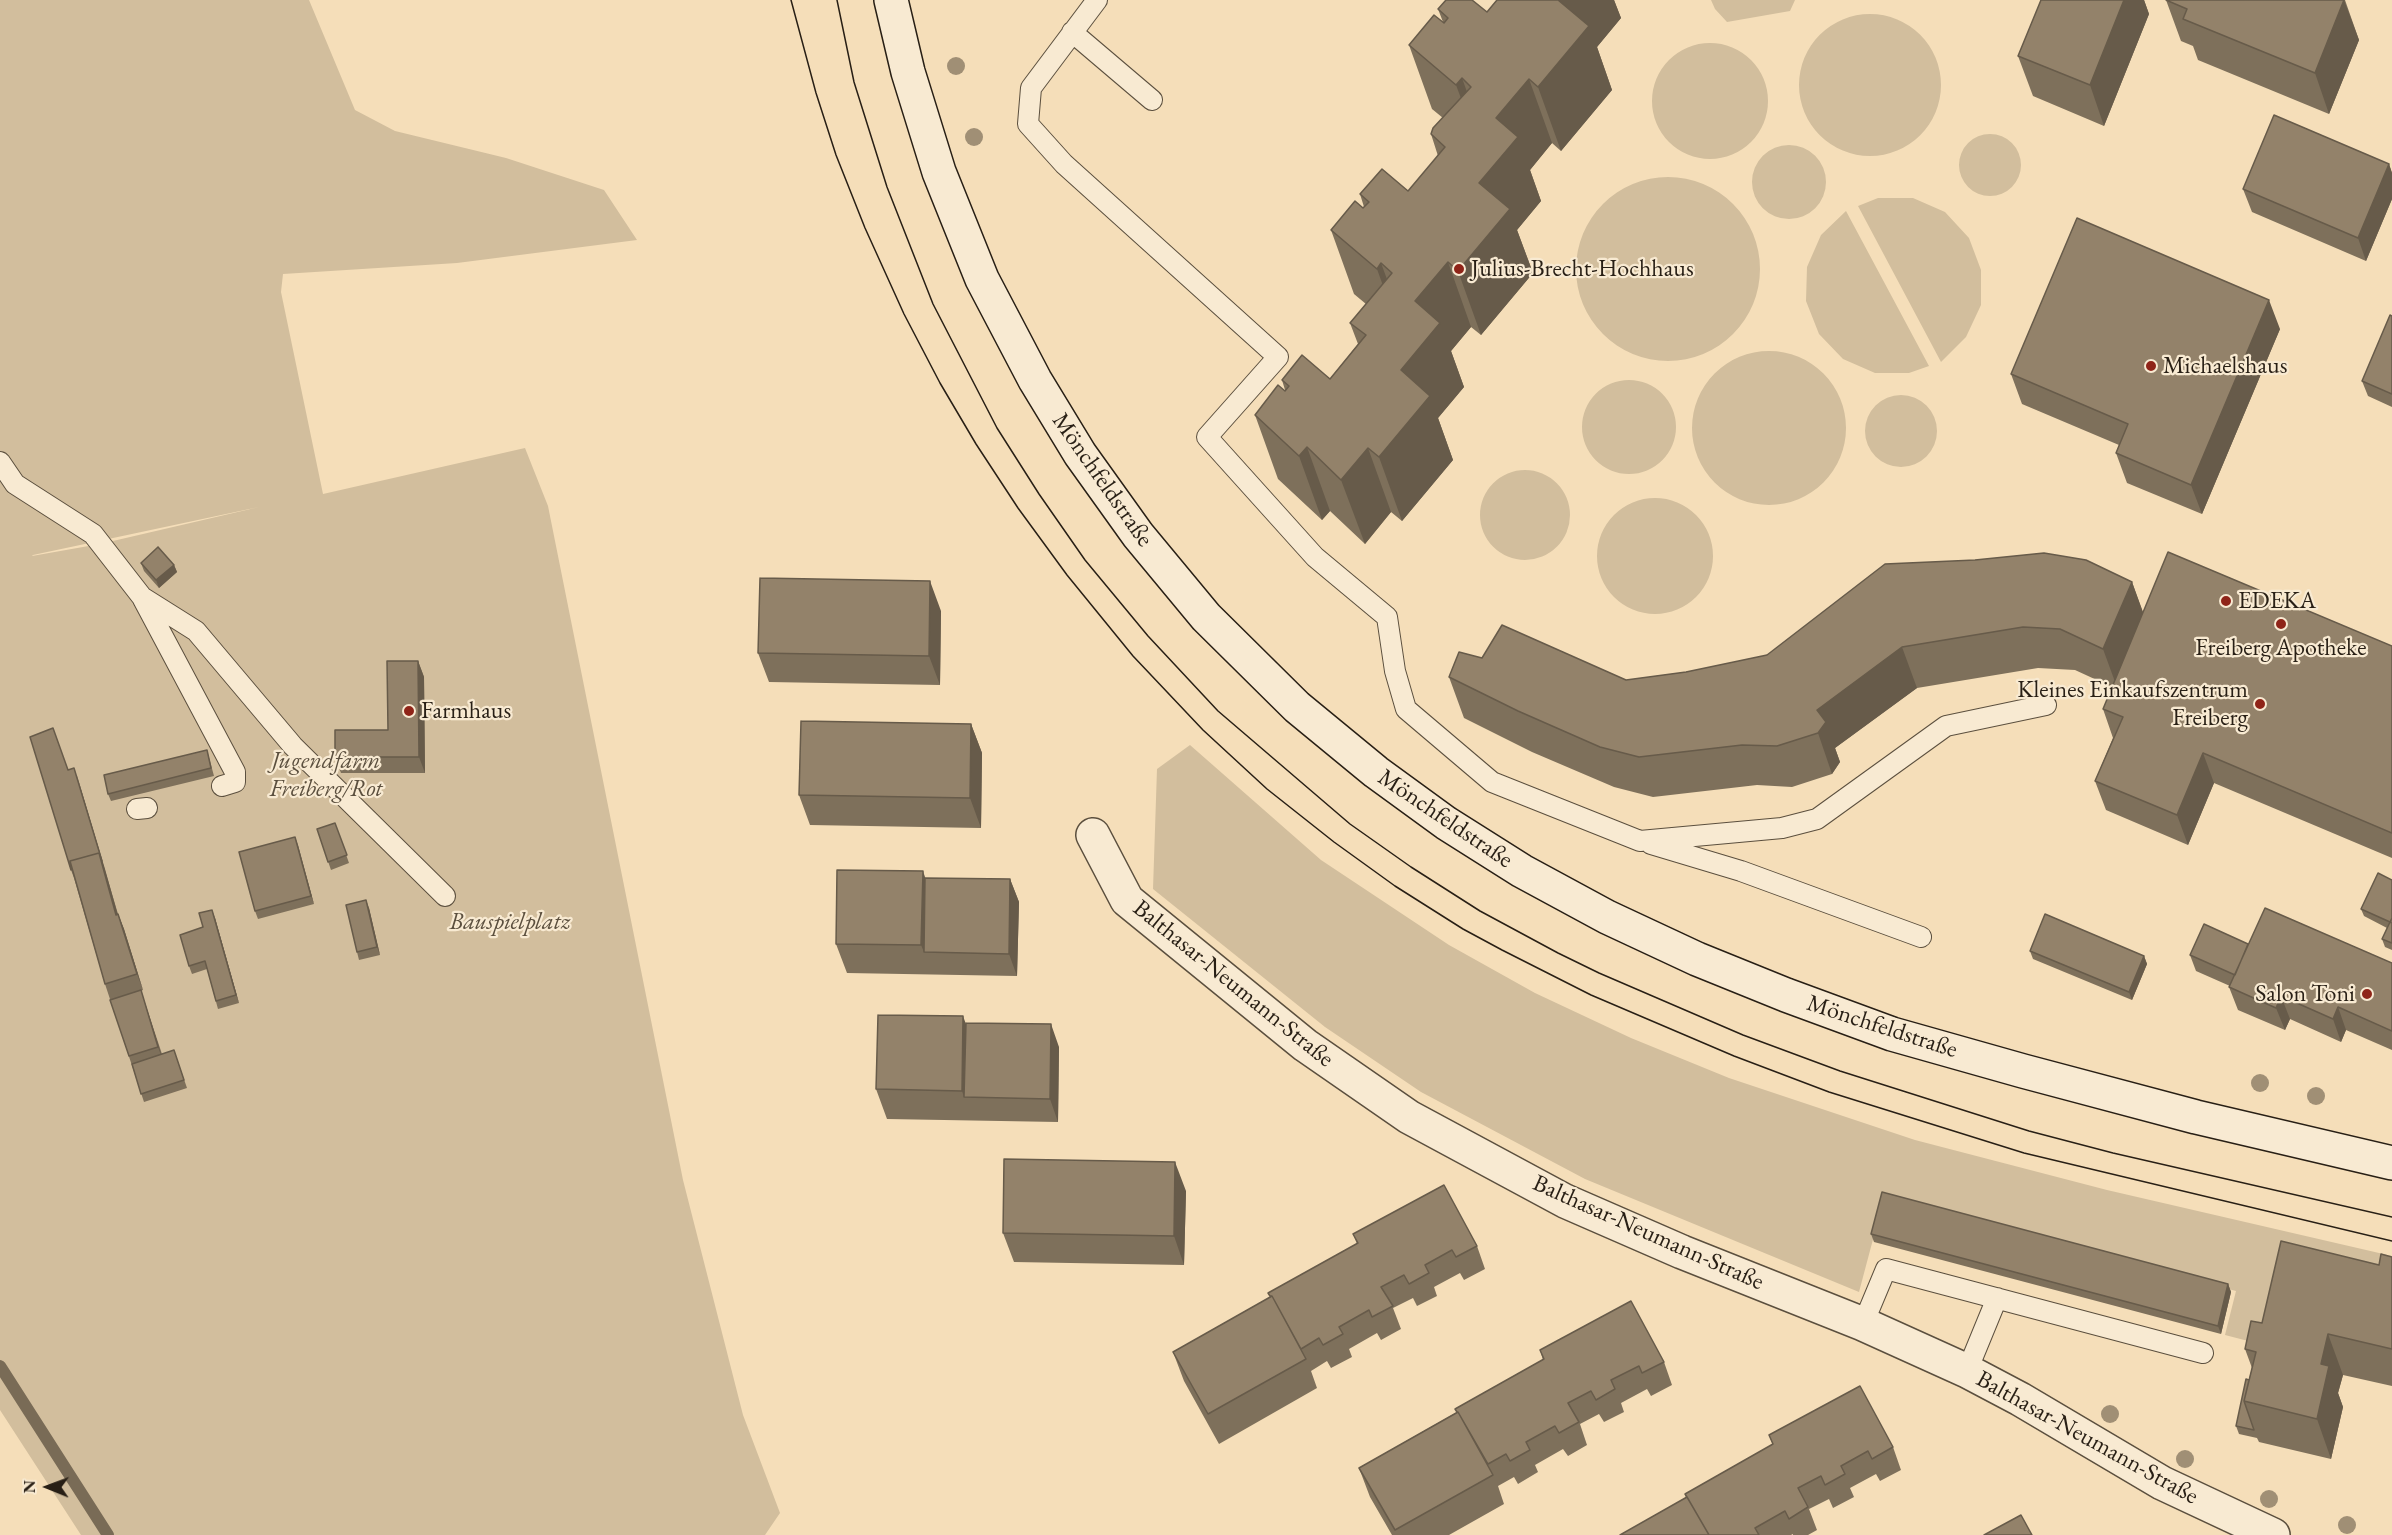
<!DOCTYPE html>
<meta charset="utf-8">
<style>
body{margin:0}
#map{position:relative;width:2392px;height:1535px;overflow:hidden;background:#f5deb9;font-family:"EB Garamond",serif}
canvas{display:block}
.north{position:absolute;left:18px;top:1457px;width:60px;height:60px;-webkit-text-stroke:4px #f8ead2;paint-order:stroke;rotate:271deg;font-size:16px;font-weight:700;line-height:24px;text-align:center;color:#281f15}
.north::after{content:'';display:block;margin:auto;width:21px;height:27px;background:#281f15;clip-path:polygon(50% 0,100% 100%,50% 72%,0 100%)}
</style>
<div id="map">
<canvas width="2392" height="1535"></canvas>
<div class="north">N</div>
</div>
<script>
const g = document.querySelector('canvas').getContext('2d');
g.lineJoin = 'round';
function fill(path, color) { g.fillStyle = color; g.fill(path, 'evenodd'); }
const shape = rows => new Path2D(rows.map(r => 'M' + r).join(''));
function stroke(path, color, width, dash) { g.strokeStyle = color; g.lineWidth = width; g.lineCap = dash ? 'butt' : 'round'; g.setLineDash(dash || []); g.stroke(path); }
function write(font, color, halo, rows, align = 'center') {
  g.font = font + ' "EB Garamond",serif'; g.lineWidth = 4.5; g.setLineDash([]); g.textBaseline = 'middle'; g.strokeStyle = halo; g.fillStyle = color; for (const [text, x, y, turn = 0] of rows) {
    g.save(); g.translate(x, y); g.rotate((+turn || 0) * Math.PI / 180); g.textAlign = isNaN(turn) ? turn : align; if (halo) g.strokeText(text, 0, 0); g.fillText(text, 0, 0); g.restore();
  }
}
const green = shape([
 [0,0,309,0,355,110,395,131,506,158,604,190,637,240,457,263,283,274,281,292,323,494,525,448,548,506,683,1180,743,1415,780,1513,765,1535,81,1535,0,1410],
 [259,507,100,544,32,556,33,555],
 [1711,0,1795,0,1790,11,1727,22,1715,9],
 '1799 85a71 71 0 1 1 142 0a71 71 0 1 1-142 0Z',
 '1652 101a58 58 0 1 1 116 0a58 58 0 1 1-116 0Z',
 '1959 165a31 31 0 1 1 62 0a31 31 0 1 1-62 0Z',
 '1752 182a37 37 0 1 1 74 0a37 37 0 1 1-74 0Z',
 '1576 269a92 92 0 1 1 184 0a92 92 0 1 1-184 0Z',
 [1878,198,1913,198,1945,212,1969,238,1981,270,1981,305,1966,337,1941,362,1858,206],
 [1846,211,1929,366,1909,373,1875,373,1843,359,1819,334,1806,301,1807,267,1821,235],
 '1692 428a77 77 0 1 1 154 0a77 77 0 1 1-154 0Z',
 '1582 427a47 47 0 1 1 94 0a47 47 0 1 1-94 0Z',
 '1865 431a36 36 0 1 1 72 0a36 36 0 1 1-72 0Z',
 '1480 515a45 45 0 1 1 90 0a45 45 0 1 1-90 0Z',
 '1597 556a58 58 0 1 1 116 0a58 58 0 1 1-116 0Z',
 [1190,745,1321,860,1449,945,1535,993,1631,1038,1729,1078,1915,1140,2107,1190,2392,1256,2392,1302,2279,1349,2225,1335,2236,1291,1884,1198,1859,1292,1585,1179,1421,1092,1325,1027,1153,889,1157,769]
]);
const stream = shape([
 [0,1366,108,1535]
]);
const lane = shape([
 [1097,0,1031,88,1028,124,1064,164,1278,357,1207,437,1315,557,1387,617,1395,671,1406,709,1492,782,1640,841,1782,828,1817,819,1946,726,2046,705],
 [1072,32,1152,100],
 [0,462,15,484,93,534,142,597,196,631,293,746,445,896],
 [143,599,235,772,235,782,222,786],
 [137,809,147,808],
 [1651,844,1741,871,1921,937],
 [1863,1324,1886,1269,2203,1353],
 [1967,1371,1997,1298]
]);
const street = shape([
 [1093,835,1127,900,1305,1045,1409,1117,1565,1201,1682,1252,1863,1324,1967,1371,2020,1399,2162,1483,2273,1535]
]);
const secondary = shape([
 [891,0,908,72,939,172,982,279,1035,380,1080,454,1138,535,1206,617,1297,707,1376,772,1446,823,1522,871,1607,917,1697,959,1786,995,1892,1034,2023,1071,2196,1117,2392,1163]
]);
const tram = shape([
 [791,0,816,93,836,155,865,228,904,314,940,383,976,444,1018,508,1067,575,1133,656,1203,730,1267,789,1334,842,1395,886,1463,929,1502,950,1591,995,1734,1056,1829,1092,2024,1153,2392,1241],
 [837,0,854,82,887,187,933,304,997,428,1039,494,1085,560,1148,636,1218,711,1350,824,1411,867,1480,911,1558,953,1599,973,1743,1035,1840,1071,2029,1131,2113,1153,2392,1217]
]);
const trees = [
 [956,66],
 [974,137],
 [2260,1083],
 [2316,1096],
 [2110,1414],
 [2185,1459],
 [2269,1499],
 [2347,1525]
];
const wall = shape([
 [1497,0,1614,0,1621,18,1597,47,1612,90,1561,151,1552,143,1530,170,1541,201,1517,230,1533,273,1481,335,1471,327,1451,351,1464,387,1438,418,1453,460,1402,521,1391,512,1365,544,1330,511,1322,520,1278,479,1255,415,1285,390,1282,380,1330,379,1358,344,1350,323,1366,304,1354,294,1331,230,1364,207,1360,194,1408,191,1438,156,1431,134,1443,118,1432,109,1409,45,1443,22,1438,9,1487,12],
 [2041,0,2144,0,2149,14,2104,126,2033,96,2018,56],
 [2166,0,2345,0,2359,40,2329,114,2198,60,2193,46,2181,41],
 [2389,164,2392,173,2392,199,2366,261,2252,212,2243,189],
 [2392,316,2392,407,2368,396,2362,381],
 [2280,329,2202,514,2127,483,2116,453,2119,445,2022,404,2011,374],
 [141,563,174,565,177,572,159,588,144,571],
 [2132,582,2143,613,2392,646,2392,858,2214,783,2188,845,2106,810,2095,781,2113,738,2103,709,2112,687,2075,670,2038,668,1917,688,1835,748,1840,762,1832,774,1792,787,1757,785,1653,797,1614,787,1532,752,1464,718,1449,677,1482,658,1626,680,1686,672],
 [941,611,940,685,769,682,758,653],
 [418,661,424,677,425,773,341,773,335,757,388,730],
 [971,724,982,753,981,828,810,825,799,795],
 [207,750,214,776,111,801,108,794],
 [68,770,77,776,118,914,124,929,143,990,141,991,162,1054,174,1050,187,1088,144,1102,105,984,74,878,71,870],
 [335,823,349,863,331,870,317,829],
 [295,837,314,904,258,919,255,911],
 [925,878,1010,879,1019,902,1017,976,847,973,836,944],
 [2392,880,2392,950,2385,947,2382,939,2387,928,2364,916,2361,909],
 [369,908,380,955,359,960,357,952],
 [215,918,239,1003,218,1009,207,969,192,974,189,966,203,927],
 [2248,944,2392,963,2392,1050,2346,1030,2341,1042,2290,1019,2285,1030,2238,1010,2229,987,2230,986,2196,971,2190,955],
 [2030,951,2144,956,2147,964,2132,1000,2033,959],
 [966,1023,1059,1047,1058,1122,887,1119,876,1089],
 [1186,1191,1184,1265,1014,1262,1003,1233],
 [1353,1234,1477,1246,1485,1269,1464,1280,1460,1273,1434,1287,1437,1296,1417,1306,1413,1298,1393,1308,1401,1329,1381,1340,1377,1333,1349,1349,1352,1357,1331,1368,1327,1361,1311,1371,1317,1388,1219,1444,1184,1381,1173,1352,1270,1297,1268,1293,1357,1244],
 [1871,1234,2228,1284,2231,1292,2221,1334,1874,1242],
 [2392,1257,2392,1386,2343,1375,2338,1393,2343,1407,2331,1459,2259,1442,2257,1438,2239,1434,2236,1426,2252,1368,2245,1349,2262,1323,2379,1265],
 [1540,1350,1664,1362,1672,1385,1651,1396,1647,1389,1621,1403,1624,1412,1604,1422,1599,1414,1580,1424,1587,1445,1568,1456,1563,1449,1535,1465,1538,1472,1518,1484,1514,1477,1498,1486,1504,1504,1449,1535,1392,1535,1370,1497,1359,1468,1457,1412,1455,1409,1543,1360],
 [1769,1435,1893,1447,1901,1470,1880,1481,1876,1474,1850,1488,1854,1497,1833,1508,1829,1499,1809,1509,1817,1530,1808,1535,1793,1535,1793,1534,1791,1535,1620,1535,1686,1498,1685,1494,1773,1445]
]);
const shadedWall = shape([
 [1558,0,1614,0,1621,18,1597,47,1612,90,1561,151,1538,87],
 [2124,0,2144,0,2149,14,2104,126,2090,85],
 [2344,0,2359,40,2329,114,2315,73],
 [1462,78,1485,142,1480,149,1456,85],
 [1529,79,1552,143,1530,170,1541,201,1517,230,1533,273,1481,335,1458,271,1496,118],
 [2389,164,2392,173,2392,199,2366,261,2358,238],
 [1448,262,1471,327,1451,351,1464,387,1438,418,1453,460,1402,521,1379,457,1401,370,1415,301],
 [1381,263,1405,328,1400,333,1377,269],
 [2269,300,2280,329,2202,514,2191,485],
 [1307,447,1330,511,1322,520,1299,456],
 [1368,448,1391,512,1365,544,1341,480],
 [174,565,177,572,159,588,156,580],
 [930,581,941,611,940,685,929,656],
 [2132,582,2147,623,2118,690,2103,649],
 [1902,647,1917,688,1835,748,1840,762,1832,774,1818,733,1817,710],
 [418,661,424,677,425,773,419,757],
 [971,724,982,753,981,828,970,798],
 [2203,753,2214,783,2188,845,2177,815],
 [77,776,105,869,122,930,116,915],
 [295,837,298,845,314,904,311,896],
 [923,871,933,901,924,952,921,945],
 [1010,879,1019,902,1017,976,1009,954],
 [366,900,369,908,380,955,377,947],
 [212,910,215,918,239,1003,236,995],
 [118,914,124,929,143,990,137,974],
 [2144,956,2147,964,2132,1000,2129,992],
 [141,990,146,1006,164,1063,158,1047],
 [2281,996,2290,1019,2285,1030,2276,1008],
 [2338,1007,2346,1030,2341,1042,2333,1019],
 [963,1016,974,1046,964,1097,962,1091],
 [1051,1024,1059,1047,1058,1122,1050,1099],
 [1175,1162,1186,1191,1184,1265,1174,1236],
 [2228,1284,2231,1292,2221,1334,2218,1326],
 [2328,1334,2343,1375,2338,1393,2343,1407,2331,1459,2317,1419,2321,1364]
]);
const building = shape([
 [1446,0,1472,0,1487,12,1497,0,1558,0,1589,26,1538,87,1529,79,1496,118,1518,137,1479,183,1510,209,1458,271,1448,262,1415,301,1440,323,1401,370,1430,396,1379,457,1368,448,1341,480,1307,447,1299,456,1255,415,1278,385,1285,391,1289,386,1282,380,1302,355,1330,379,1366,335,1350,323,1392,273,1381,263,1377,269,1331,230,1355,201,1363,208,1369,202,1360,194,1382,169,1408,191,1445,147,1431,134,1433,128,1471,87,1462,78,1456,85,1409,45,1434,15,1444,23,1448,18,1438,9,1446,0],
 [2041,0,2124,0,2090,85,2018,56,2041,0],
 [2166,0,2344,0,2315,73,2183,19,2187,9,2166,0],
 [2274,115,2389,164,2358,238,2243,189,2274,115],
 [2077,218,2269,300,2191,485,2116,453,2128,424,2011,374,2077,218],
 [2390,315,2392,316,2392,394,2362,381,2390,315],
 [158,547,174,565,156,580,141,563,158,547],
 [2168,552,2392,646,2392,833,2203,753,2177,815,2095,781,2123,717,2103,709,2168,552],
 [2044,553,2086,560,2132,582,2103,649,2060,629,2023,627,1902,647,1817,710,1826,722,1818,733,1777,746,1742,745,1639,757,1600,747,1518,711,1449,677,1459,652,1482,658,1502,625,1626,680,1686,672,1767,655,1885,564,1975,560,2044,553],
 [760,578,930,581,929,656,758,653,760,578],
 [387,661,418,661,419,757,335,757,335,730,388,730,387,661],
 [801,721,971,724,970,798,799,795,801,721],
 [53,728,68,770,74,768,102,861,99,853,70,861,72,869,71,870,30,737,53,728],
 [207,750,211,768,108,794,104,775,207,750],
 [335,823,347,855,328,862,317,829,335,823],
 [295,837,311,896,255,911,239,852,295,837],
 [99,853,116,915,118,914,137,974,105,984,70,861,99,853],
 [837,870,923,871,921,945,836,944,837,870],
 [2378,873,2392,880,2392,918,2390,922,2361,909,2378,873],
 [925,878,1010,879,1009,954,924,952,925,878],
 [366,900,377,947,357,952,346,905,366,900],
 [2265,908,2392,963,2392,1031,2338,1007,2333,1019,2281,996,2276,1008,2229,987,2265,908],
 [212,910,236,995,216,1001,205,961,189,966,180,935,203,927,199,913,212,910],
 [2045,914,2144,956,2129,992,2030,951,2045,914],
 [2390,922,2392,923,2392,943,2382,939,2390,922],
 [2204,924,2248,944,2235,975,2190,955,2204,924],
 [141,990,158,1047,129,1056,110,1000,141,990],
 [878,1015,963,1016,962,1091,876,1089,878,1015],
 [966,1023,1051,1024,1050,1099,964,1097,966,1023],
 [174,1050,184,1080,141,1094,132,1064,174,1050],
 [1004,1159,1175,1162,1174,1236,1003,1233,1004,1159],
 [1444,1185,1477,1246,1456,1257,1452,1250,1425,1265,1429,1273,1409,1284,1404,1275,1381,1287,1393,1306,1372,1317,1369,1310,1339,1327,1343,1334,1323,1345,1319,1338,1301,1349,1272,1296,1270,1296,1268,1293,1358,1243,1353,1234,1444,1185],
 [1882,1192,2228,1284,2218,1326,1871,1234,1882,1192],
 [2281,1241,2379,1265,2381,1254,2392,1257,2392,1349,2328,1334,2321,1364,2329,1366,2317,1419,2244,1401,2256,1352,2245,1349,2251,1321,2262,1323,2281,1241],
 [1272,1296,1306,1359,1208,1414,1173,1352,1272,1296],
 [1631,1301,1664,1362,1642,1373,1639,1366,1611,1380,1615,1389,1596,1400,1591,1391,1568,1403,1579,1422,1559,1433,1555,1426,1526,1442,1530,1450,1510,1461,1506,1454,1488,1464,1458,1412,1457,1412,1455,1409,1544,1359,1540,1350,1631,1301],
 [2246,1379,2249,1380,2244,1401,2254,1430,2236,1426,2246,1379],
 [1860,1386,1893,1447,1872,1459,1868,1451,1841,1466,1845,1474,1825,1485,1821,1476,1798,1488,1808,1507,1789,1519,1785,1511,1755,1528,1759,1535,1709,1535,1687,1497,1685,1494,1773,1444,1769,1435,1860,1386],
 [1458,1412,1493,1475,1395,1530,1359,1468,1458,1412],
 [1687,1497,1709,1535,1620,1535,1687,1497],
 [2021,1515,2032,1535,1984,1535,2021,1515]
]);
const markers = [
 [1459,269,6,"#8f2418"],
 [2151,366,6,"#8f2418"],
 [2226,601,6,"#8f2418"],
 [2281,624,6,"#8f2418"],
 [2260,704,6,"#8f2418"],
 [409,711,6,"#8f2418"],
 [2367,994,6,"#8f2418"]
];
const poiNames = [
 ["Julius-Brecht-Hochhaus",1471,269],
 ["Michaelshaus",2163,366],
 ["EDEKA",2238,601],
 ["Freiberg Apotheke",2281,648,"center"],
 ["Kleines Einkaufszentrum",2248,690,"right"],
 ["Freiberg",2248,718,"right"],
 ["Farmhaus",421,711],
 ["Salon Toni",2355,994,"right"]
];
const streetNames = [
 ["Mönchfeldstraße",1102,480,55],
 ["Mönchfeldstraße",1445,819,34],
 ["Balthasar-Neumann-Straße",1233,984,39],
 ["Mönchfeldstraße",1882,1027,18],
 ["Balthasar-Neumann-Straße",1648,1233,24],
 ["Balthasar-Neumann-Straße",2087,1438,29]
];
const parkNames = [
 ["Jugendfarm",326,761],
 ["Freiberg/Rot",326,789],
 ["Bauspielplatz",510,922]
];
fill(green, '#d2be9d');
stroke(stream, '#796b56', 12);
stroke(lane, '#5b4f3e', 22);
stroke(street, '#5b4f3e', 36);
stroke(secondary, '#281f15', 36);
stroke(lane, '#f8ead2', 20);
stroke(street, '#f8ead2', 33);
stroke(secondary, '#f8ead2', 33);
stroke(tram, '#281f15', 1.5);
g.fillStyle = '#a08f75';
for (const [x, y] of trees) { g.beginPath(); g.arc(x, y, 9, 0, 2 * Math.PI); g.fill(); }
fill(wall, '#7e705b');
fill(shadedWall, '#675b4a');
fill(building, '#93826a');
stroke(building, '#675b4a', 1.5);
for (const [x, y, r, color] of markers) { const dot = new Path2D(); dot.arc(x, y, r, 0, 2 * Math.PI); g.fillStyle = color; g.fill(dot); stroke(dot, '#f8ead2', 2); }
write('24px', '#281f15', '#f8ead2', poiNames, 'left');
write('24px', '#281f15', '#f8ead2', streetNames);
write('italic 24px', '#5b4f3e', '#f8ead2', parkNames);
</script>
